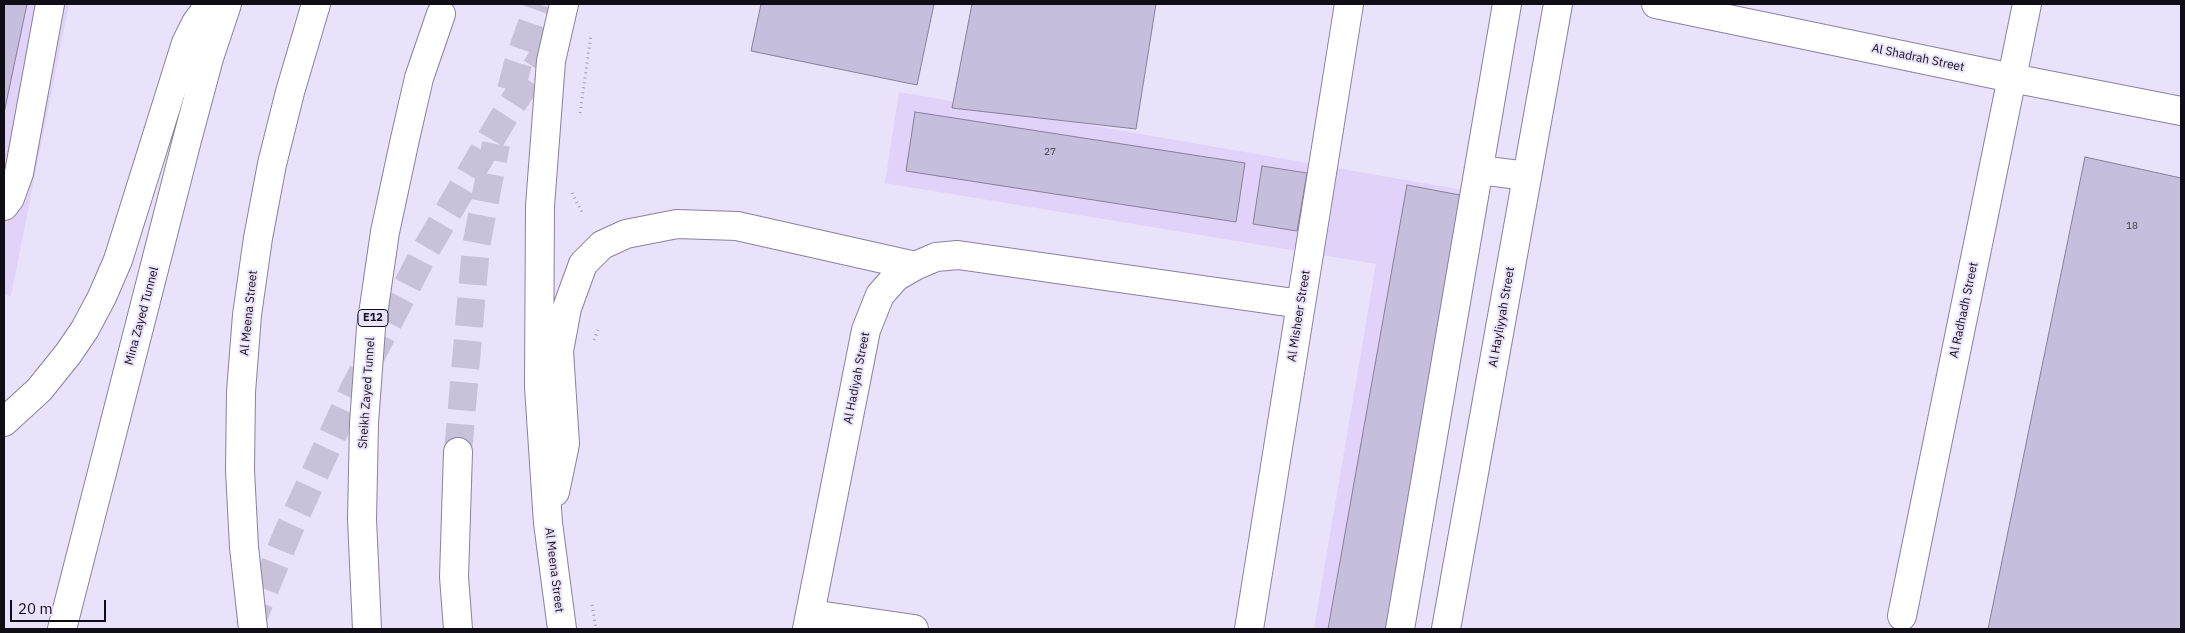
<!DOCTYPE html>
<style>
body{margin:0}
#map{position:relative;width:2185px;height:633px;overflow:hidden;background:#eae1fb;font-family:"IBM Plex Sans",sans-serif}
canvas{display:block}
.frame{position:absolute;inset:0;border:5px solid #110d17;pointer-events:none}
.scale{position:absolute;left:10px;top:600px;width:96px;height:22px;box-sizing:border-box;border:2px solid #110d17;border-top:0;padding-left:6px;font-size:15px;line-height:18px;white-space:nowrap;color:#110d17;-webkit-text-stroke:4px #eae1fb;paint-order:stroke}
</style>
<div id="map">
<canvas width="2185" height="633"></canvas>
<div class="frame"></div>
<div class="scale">20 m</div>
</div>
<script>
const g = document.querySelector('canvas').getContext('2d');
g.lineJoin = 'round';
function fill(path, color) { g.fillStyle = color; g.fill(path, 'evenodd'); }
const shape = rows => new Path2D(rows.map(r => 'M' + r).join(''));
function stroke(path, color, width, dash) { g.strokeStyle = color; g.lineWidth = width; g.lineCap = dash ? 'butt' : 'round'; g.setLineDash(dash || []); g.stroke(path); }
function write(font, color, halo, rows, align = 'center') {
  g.font = font + ' "IBM Plex Sans",sans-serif'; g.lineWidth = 4; g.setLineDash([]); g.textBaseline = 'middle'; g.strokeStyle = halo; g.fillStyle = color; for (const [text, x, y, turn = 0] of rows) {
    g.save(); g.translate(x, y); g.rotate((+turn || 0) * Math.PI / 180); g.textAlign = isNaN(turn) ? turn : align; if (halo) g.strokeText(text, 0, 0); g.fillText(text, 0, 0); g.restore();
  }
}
const built = shape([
 [4,4,69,4,11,296,4,295],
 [899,92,1474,192,1400,629,1314,629,1376,264,885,183]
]);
const building = shape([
 [4,4,27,4,4,113,4,4],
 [761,4,934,4,917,85,751,51,761,4],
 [972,4,1156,4,1136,129,952,108,972,4],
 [915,112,1245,163,1236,222,906,171,915,112],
 [2085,157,2181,178,2181,629,1988,629,2085,157],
 [1262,166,1307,173,1297,231,1253,224,1262,166],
 [1407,185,1465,196,1391,629,1328,629,1407,185]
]);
const highwayTunnel = shape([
 [511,90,518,63,539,4],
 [458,452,476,246,496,144],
 [249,628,288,532,353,391,424,253,502,120,557,35]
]);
const path = shape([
 [580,113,591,35],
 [572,193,583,214],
 [594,340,598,330],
 [592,605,596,629]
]);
const minor = shape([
 [1656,4,2012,78,2181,111],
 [1480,170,1527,176],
 [4,206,10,198,19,173,50,4],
 [555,492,565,444,559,351,567,308,583,264,602,245,626,234,677,224,737,226,915,266],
 [811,614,914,629],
 [1902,616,2027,4],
 [253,629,244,547,240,470,241,392,247,315,258,238,272,164,290,92,316,4],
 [562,629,548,523,539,387,540,206,551,61,564,4],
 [807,629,866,330,880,295,896,277,915,266,936,257,958,255,1301,304],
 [1249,629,1349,4],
 [1400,629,1507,4],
 [1446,629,1558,4]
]);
const highway = shape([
 [4,422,39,390,68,354,85,329,102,297,118,260,186,43,196,23,210,4],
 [62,629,187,140,209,58,227,4],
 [367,629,362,519,364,423,371,328,385,232,405,139,419,78,441,14],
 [458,629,454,577,458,452]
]);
const numberNames = [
 ["27",1050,152],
 ["18",2132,226]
];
const shields = [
 [373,318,30]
];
const shieldNames = [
 ["E12",373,318]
];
const streetNames = [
 ["Al Shadrah Street",1918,58,12],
 ["Al Radhadh Street",1964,310,-78],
 ["Al Meena Street",249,313,-84],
 ["Mina Zayed Tunnel",142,316,-75],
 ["Al Misheer Street",1299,316,-81],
 ["Al Hayliyyah Street",1502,317,-80],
 ["Al Hadiyah Street",857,378,-79],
 ["Sheikh Zayed Tunnel",367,393,-86],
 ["Al Meena Street",554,570,83]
];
fill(built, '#e0d2f9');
fill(building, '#c7bddc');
stroke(building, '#897f9c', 1);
stroke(highwayTunnel, '#c9c1d9', 28, [28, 14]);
stroke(minor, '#8b819e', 30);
stroke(highway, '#8b819e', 30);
stroke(path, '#a59db2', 3, [1, 4]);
stroke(minor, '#fff', 28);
stroke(highway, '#fff', 28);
write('10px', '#3e3948', null, numberNames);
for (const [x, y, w] of shields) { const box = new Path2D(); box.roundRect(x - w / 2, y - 8.5, w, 17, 4); g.fillStyle = '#eae1fb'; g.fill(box); stroke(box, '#110d17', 1); }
write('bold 11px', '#110d17', null, shieldNames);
write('12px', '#110d17', '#eae1fb', streetNames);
</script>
